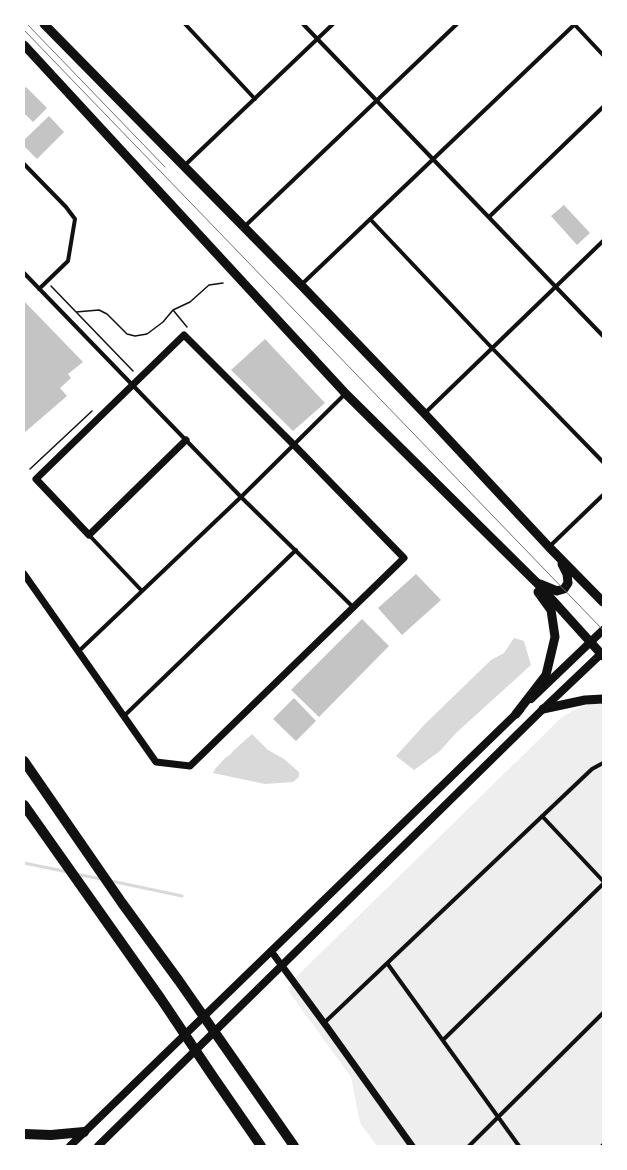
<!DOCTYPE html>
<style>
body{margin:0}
#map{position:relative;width:627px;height:1170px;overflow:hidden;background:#fff;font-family:Rubik,sans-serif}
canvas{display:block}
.frame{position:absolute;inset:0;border:25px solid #fff;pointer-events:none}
</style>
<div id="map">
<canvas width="627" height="1170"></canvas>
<div class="frame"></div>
</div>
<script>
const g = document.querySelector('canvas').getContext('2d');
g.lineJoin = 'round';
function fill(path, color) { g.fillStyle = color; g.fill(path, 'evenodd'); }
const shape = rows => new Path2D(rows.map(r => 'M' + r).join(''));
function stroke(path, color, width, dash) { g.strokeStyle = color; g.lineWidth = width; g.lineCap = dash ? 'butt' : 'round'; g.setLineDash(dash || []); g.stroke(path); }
const green = shape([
 [593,702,603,702,603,1146,414,1146,296,981,296,977,560,719,572,711],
 [291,985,295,988,408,1146,377,1146,360,1123,351,1077,290,993,288,987]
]);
const water = shape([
 [514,638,524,641,531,665,456,733,440,751,414,770,396,756,425,724,491,660,504,653],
 [252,734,268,750,284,759,299,772,299,777,293,782,265,784,213,773,215,769,225,758,230,755,233,751]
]);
const stream = shape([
 [24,863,68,872],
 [76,874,101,879],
 [111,881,182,896]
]);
const building = shape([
 [26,87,47,108,33,122,24,113,24,89],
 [49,116,64,132,37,159,24,146,24,140],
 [564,205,590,233,577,245,551,216],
 [24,301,83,362,68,374,71,378,60,388,67,396,24,433],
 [265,339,325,403,293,431,231,370],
 [416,574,441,600,402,635,378,608],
 [362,619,389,646,319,717,291,690],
 [294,698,316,721,296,741,273,719]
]);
const path = shape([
 [51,286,133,371],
 [173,310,187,327],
 [76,312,99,310,107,314,127,334,135,336,147,334,163,322,173,310,190,302,209,285,223,283],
 [30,469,92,411]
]);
const minor = shape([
 [185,24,255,99],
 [303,24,603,336],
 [574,24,603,55],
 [24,164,66,207,75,219,68,261,39,289],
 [184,166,333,24],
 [489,217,603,107],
 [370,219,492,348,603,462],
 [244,227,457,24],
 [24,273,241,497,345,394],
 [301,285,575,24],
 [425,413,603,241],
 [89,535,142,591],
 [550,546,603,495],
 [79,651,241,497,354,608],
 [124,716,296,550],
 [542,816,603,881],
 [387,963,519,1146],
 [324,1023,592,769,603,763],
 [443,1040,603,884],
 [469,1146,603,1013],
 [602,1146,603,1145]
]);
const tertiary = shape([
 [24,574,156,762,190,766,404,558,294,445,184,335,36,479,89,535,186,440],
 [271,951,327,1027,412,1146]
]);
const secondary = shape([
 [531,699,603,630],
 [70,1146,520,710],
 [98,1146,543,709,603,652]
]);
const primary = shape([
 [44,24,301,285,424,413,549,547,603,602],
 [24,45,346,394,537,583,603,656],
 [540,584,557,591,564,589,568,583,567,574,562,564],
 [543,709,585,700,603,699],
 [516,714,546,675,555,637,551,610,538,592]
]);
const motorway = shape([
 [24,761,122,903,179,981,294,1146],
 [24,805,161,999,212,1075,261,1146],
 [24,1134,51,1135,84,1132]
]);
const tram = shape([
 [27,24,165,167],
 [24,30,603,630]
]);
fill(green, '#eee');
fill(water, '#d9d9d9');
stroke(stream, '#d9d9d9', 3);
fill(building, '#c4c4c4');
stroke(path, '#111', 1.5);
stroke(minor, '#111', 4);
stroke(tertiary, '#111', 7);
stroke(secondary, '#111', 8);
stroke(primary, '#111', 9);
stroke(motorway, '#111', 10);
stroke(tram, '#707070', 1);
</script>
